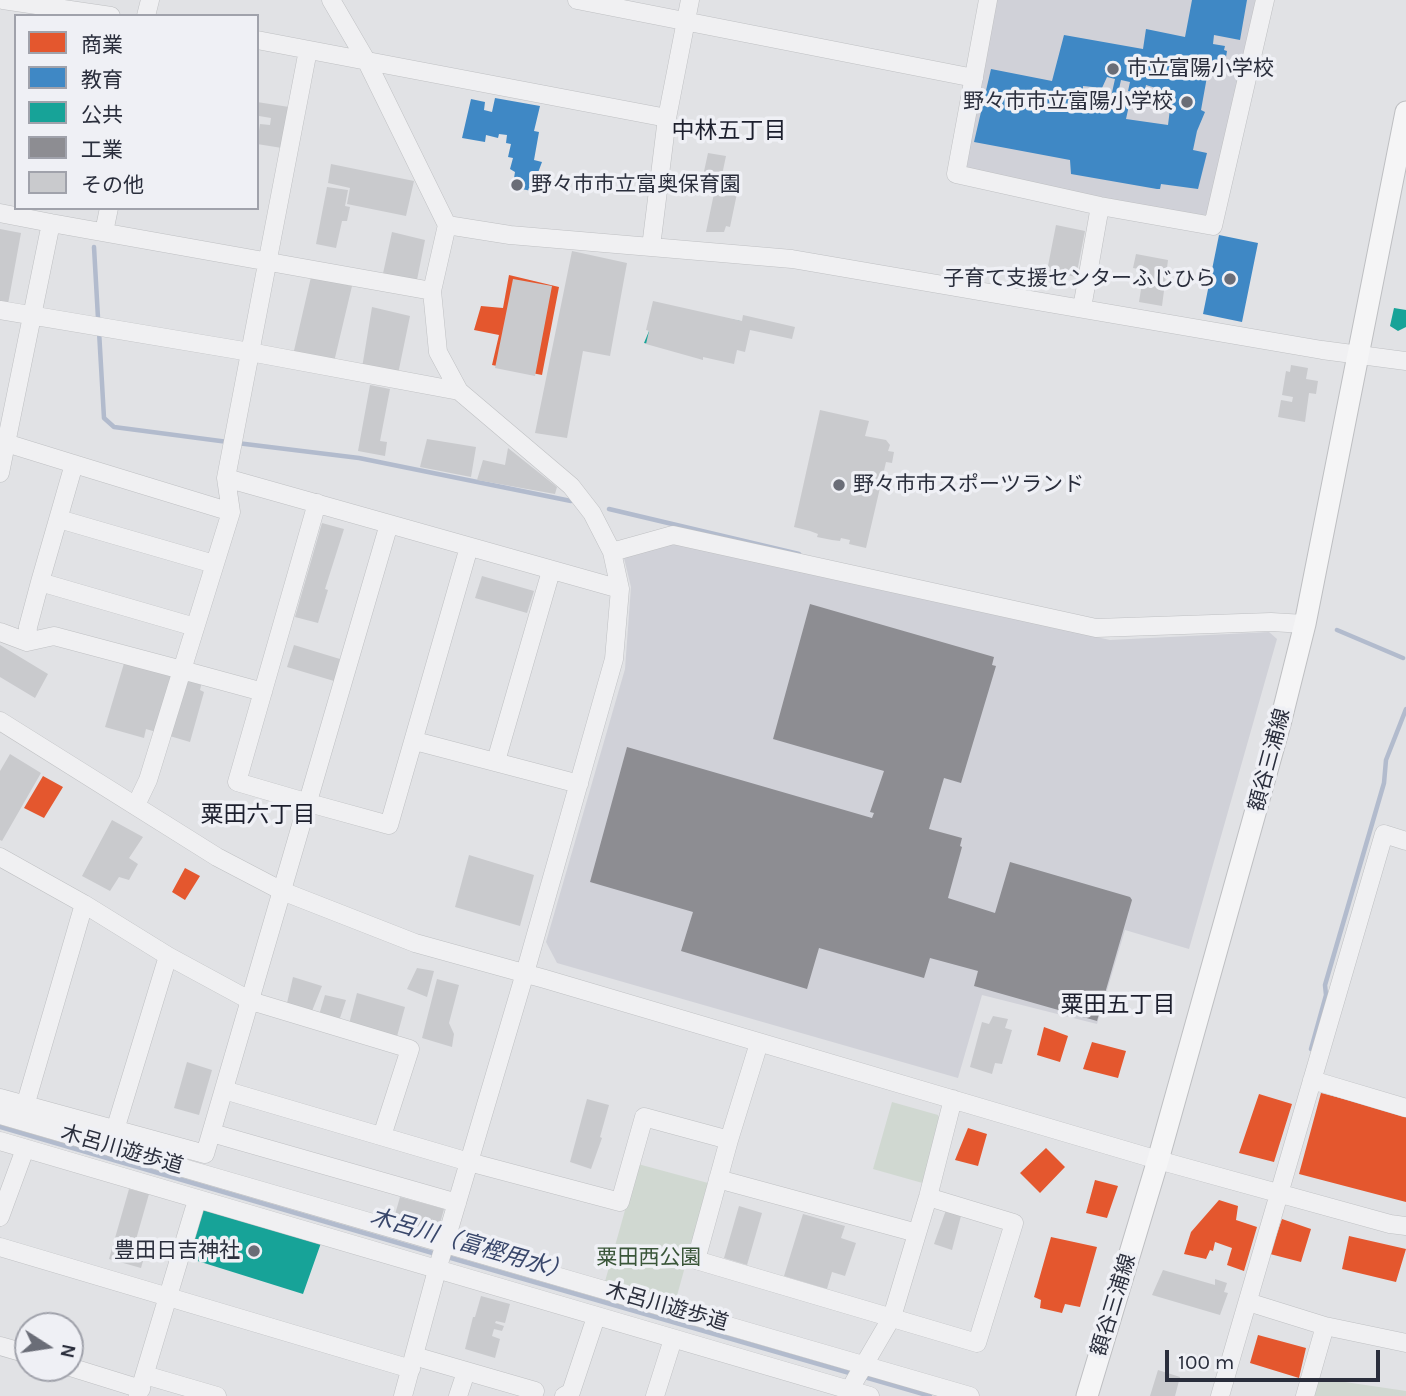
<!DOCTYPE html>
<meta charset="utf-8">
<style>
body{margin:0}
#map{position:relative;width:1406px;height:1396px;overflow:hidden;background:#e1e2e5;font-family:Karla,"Noto Sans JP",sans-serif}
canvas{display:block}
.legend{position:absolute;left:14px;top:14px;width:245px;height:196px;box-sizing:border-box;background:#eff0f5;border:2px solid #a0a2ab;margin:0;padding:9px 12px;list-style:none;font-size:21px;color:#2a2e3c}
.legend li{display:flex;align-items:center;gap:14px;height:35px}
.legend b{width:35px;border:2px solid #a0a2ab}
.north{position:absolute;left:14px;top:1312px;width:70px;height:70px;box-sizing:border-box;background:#eff0f5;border:2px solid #a0a2ab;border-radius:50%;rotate:102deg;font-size:19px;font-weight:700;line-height:28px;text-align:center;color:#2a2e3c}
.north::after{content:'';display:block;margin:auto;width:24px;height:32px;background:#6a6d77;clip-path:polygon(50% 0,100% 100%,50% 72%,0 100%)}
.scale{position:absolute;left:1165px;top:1350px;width:215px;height:32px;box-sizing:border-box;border:4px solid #2a2e3c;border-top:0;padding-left:9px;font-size:21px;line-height:24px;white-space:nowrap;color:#2a2e3c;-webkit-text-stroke:5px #eff0f5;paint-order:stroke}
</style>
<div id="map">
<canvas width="1406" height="1396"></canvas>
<ul class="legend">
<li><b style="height:19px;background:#e4572e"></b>商業</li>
<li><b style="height:19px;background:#3f88c5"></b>教育</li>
<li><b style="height:19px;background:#17a398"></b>公共</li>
<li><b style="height:19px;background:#8d8d92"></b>工業</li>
<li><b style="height:19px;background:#c9cacd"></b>その他</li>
</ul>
<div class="north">N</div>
<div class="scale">100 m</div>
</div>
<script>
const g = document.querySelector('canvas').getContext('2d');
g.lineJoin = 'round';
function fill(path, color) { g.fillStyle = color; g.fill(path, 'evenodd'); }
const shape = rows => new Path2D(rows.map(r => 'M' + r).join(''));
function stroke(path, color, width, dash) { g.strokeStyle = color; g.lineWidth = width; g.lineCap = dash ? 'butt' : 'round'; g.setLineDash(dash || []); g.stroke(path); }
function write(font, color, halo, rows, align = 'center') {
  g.font = font + ' Karla,"Noto Sans JP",sans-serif'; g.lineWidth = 7; g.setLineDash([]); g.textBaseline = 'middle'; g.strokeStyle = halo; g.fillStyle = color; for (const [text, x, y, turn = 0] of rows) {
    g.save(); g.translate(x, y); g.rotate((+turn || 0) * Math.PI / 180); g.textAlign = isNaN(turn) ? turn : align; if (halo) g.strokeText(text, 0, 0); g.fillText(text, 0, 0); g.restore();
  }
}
const built = shape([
 [997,0,1258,0,1208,219,964,170],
 [672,543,1110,640,1269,632,1277,639,1189,949,1125,930,1097,1024,982,995,958,1078,557,963,546,942,625,669,631,587,624,558]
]);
const green = shape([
 [892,1102,938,1115,942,1125,926,1184,873,1169],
 [638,1164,708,1183,675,1303,604,1285],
 [1318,1378,1406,1391,1406,1396,1313,1396]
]);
const shops = shape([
 [509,275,559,287,542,375,492,365,499,335,474,330,481,306,503,308],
 [43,776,63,787,44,818,24,808],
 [185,868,200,876,185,900,172,892],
 [1044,1027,1068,1036,1060,1062,1037,1055],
 [1092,1042,1126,1051,1118,1078,1083,1069],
 [1321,1093,1406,1115,1406,1202,1299,1174],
 [1259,1094,1292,1104,1274,1162,1239,1153],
 [968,1128,987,1134,978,1166,955,1160],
 [1046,1148,1065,1167,1040,1193,1020,1173],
 [1095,1180,1118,1186,1107,1218,1086,1213],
 [1219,1200,1238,1206,1236,1220,1257,1227,1244,1271,1227,1265,1232,1248,1215,1242,1213,1251,1210,1250,1206,1259,1184,1254,1191,1232],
 [1282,1219,1311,1229,1301,1262,1270,1254],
 [1349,1236,1406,1249,1396,1282,1342,1269],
 [1051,1237,1097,1247,1080,1307,1065,1304,1062,1313,1040,1308,1041,1300,1034,1297],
 [1258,1335,1306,1348,1299,1378,1250,1363]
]);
const schools = shape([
 [1192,0,1247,0,1240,40,1214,35,1213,44,1225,46,1224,50,1227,51,1225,63,1210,60,1201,110,1205,112,1197,131,1193,150,1207,153,1198,189,1161,184,1160,189,1157,189,1071,174,1070,160,974,142,991,69,1052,81,1064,35,1143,49,1146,29,1185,37],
 [1107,77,1115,79,1111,97,1083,92,1083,86,1102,88],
 [1121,80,1130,82,1128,91,1144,94,1146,85,1172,93,1168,125,1126,119,1130,101,1117,98],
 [495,98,540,106,534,131,539,132,534,160,542,162,536,178,539,179,537,192,516,188,516,185,513,184,515,172,510,169,513,158,508,157,511,144,506,143,507,135,499,134,498,138,486,135,485,142,462,138,471,99,485,102,484,110,492,112],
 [1219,235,1258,243,1242,322,1203,314]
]);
const public = shape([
 [664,306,740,321,731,362,644,343,649,331,660,328],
 [1394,308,1406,310,1406,327,1398,331,1390,326],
 [204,1206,321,1243,303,1294,188,1258]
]);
const industry = shape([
 [810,604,994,657,992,665,996,666,961,783,944,778,929,829,962,838,960,846,962,847,948,898,995,913,1010,862,1130,897,1132,900,1097,1021,974,986,978,971,930,958,924,978,819,948,807,989,681,951,693,912,590,882,627,747,872,818,874,813,870,812,884,771,773,739]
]);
const stream = shape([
 [94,247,98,318],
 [99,331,104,418,114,427,228,442],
 [237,443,359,458,571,501],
 [609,509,799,554],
 [1337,630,1403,658],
 [1311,1049,1326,995,1325,985,1384,783,1386,760,1406,709],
 [0,1127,436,1254],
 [444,1256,853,1374],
 [861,1376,930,1396]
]);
const building = shape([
 [257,102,289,107,282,148,257,144,260,124,270,125,271,118,259,116],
 [708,153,726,156,722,175,740,179,730,227,726,226,724,232,706,232,717,179,703,176],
 [331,164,414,181,406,216,347,204,350,188,328,183],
 [327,187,348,190,345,206,350,207,347,221,342,221,336,248,316,244],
 [1056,225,1085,231,1076,277,1047,271],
 [0,229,21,233,8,304,0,302],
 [392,232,425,240,416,285,382,278],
 [572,251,627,263,610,356,583,351,567,438,535,433],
 [1136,254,1168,260,1162,306,1139,302,1144,270,1133,268],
 [311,277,352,286,334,362,293,355],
 [513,279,552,286,535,376,495,368],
 [653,301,742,321,743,315,795,327,792,339,750,330,745,352,737,350,734,364,703,357,703,360,646,344,649,331,646,330],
 [372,307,410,316,398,374,362,368],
 [1291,365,1308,368,1306,379,1318,381,1316,394,1309,393,1305,422,1278,417,1281,400,1292,402,1293,397,1282,395,1286,371,1290,372],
 [370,385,390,389,380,441,387,442,385,456,358,451],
 [820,410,869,421,865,436,886,440,890,445,888,451,894,452,892,463,886,462,866,548,849,544,850,540,841,538,840,541,832,540,817,537,818,534,810,531,794,527],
 [427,439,476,447,471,477,420,467],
 [508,448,557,487,555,494,477,480,483,460,505,465],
 [322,523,344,529,325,589,328,590,318,623,295,617],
 [482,576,534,591,527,613,475,598],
 [0,645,48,674,35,698,0,677],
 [294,645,340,659,334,681,287,667],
 [125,660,202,682,200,690,204,692,190,742,146,729,144,738,105,727],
 [10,754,41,773,2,841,0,840,0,771],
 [112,820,143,837,129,858,138,864,129,880,119,877,110,891,82,876],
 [469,855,534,875,520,926,455,907],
 [417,968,434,971,427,997,407,989],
 [293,977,322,986,312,1011,287,1003],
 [437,979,459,985,449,1023,454,1034,452,1047,422,1038],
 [357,993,405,1007,396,1040,349,1024],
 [325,995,346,1000,339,1021,319,1015],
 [993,1016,1008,1019,1005,1028,1012,1030,1002,1064,995,1063,992,1074,970,1067,982,1022,989,1024],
 [187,1062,212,1070,199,1115,174,1108],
 [587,1099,609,1105,600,1137,602,1138,591,1169,570,1162],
 [129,1189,149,1194,135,1243,147,1247,141,1268,109,1259],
 [400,1197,444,1209,436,1238,415,1232,417,1224,394,1218],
 [739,1206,762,1213,747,1265,724,1258],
 [946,1210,961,1216,952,1250,934,1244],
 [803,1214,845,1226,841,1238,856,1243,845,1276,832,1272,827,1289,784,1276],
 [1163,1270,1215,1285,1215,1279,1227,1283,1224,1292,1228,1293,1220,1315,1152,1295],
 [481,1296,510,1304,505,1323,496,1321,495,1323,504,1326,502,1331,494,1329,492,1336,500,1339,495,1358,465,1349,473,1317,475,1317],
 [1158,1370,1180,1377,1175,1396,1150,1396]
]);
const minor = shape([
 [3,0,111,16],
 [331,0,366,60,447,225],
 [577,0,974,78],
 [988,0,956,174,1100,206,1213,226,1265,0],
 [146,16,150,0],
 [257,40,667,118],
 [0,213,51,223,0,473],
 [51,223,432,291],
 [104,232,109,208],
 [651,247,667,118,690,0],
 [1082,308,1100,206],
 [0,310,250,352,459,391],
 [6,443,74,464],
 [226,478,620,589],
 [317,503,237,782,309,803,389,825,469,547],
 [59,519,214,564],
 [612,552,673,535,1096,628,1271,622,1305,624],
 [40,582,195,627],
 [0,632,27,642,54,636,182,670,231,512,226,478,308,50],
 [27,642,28,627,40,582,74,464,231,512],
 [0,721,217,857,282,891,415,943,545,979,1158,1160,1390,1224,1406,1226],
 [415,741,579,784],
 [496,761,551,571],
 [136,805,148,780,182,670,263,692],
 [0,857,84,904,168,956,251,1001,410,1049,382,1136],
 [1312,1080,1406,1108],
 [224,1090,469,1162,620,1202,644,1117,729,1140,759,1043],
 [0,1098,205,1154,389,524],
 [25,1106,84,904],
 [0,1115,970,1396],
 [115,1130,168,956],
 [212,1133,457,1203],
 [729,1140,696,1260,977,1343,1014,1223,928,1197],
 [0,1141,870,1396],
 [718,1179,917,1233],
 [0,1217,25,1149],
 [0,1247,411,1369],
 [1248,1302,1325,1326,1305,1396],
 [1325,1326,1406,1343],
 [0,1346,28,1354],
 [414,1356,535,1391,533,1396],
 [70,1367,141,1389],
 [145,1375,217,1396],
 [138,1396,197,1200],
 [403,1396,437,1270,525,973,614,659,620,589,612,552,592,513,571,486,459,391,438,352,432,291,447,225,510,235,792,259,1322,350,1406,361],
 [458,1396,466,1372],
 [564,1396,571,1392,596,1317],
 [655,1396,673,1339],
 [850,1396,854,1382,892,1317,928,1197,953,1099],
 [1220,1396,1384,834,1406,841]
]);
const major = shape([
 [1087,1396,1158,1160,1280,724,1305,624,1406,112]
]);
const markers = [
 [1113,69,7,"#6a6d77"],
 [1187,102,7,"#6a6d77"],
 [517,185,7,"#6a6d77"],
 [1230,279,7,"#6a6d77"],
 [839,485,7,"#6a6d77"],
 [254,1251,7,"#6a6d77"]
];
const poiNames = [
 ["市立富陽小学校",1127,69],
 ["野々市市立富陽小学校",1173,102,"right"],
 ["野々市市立富奥保育園",531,185],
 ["子育て支援センターふじひら",1216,279,"right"],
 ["野々市市スポーツランド",853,485],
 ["豊田日吉神社",240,1251,"right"]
];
const streetNames = [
 ["額谷三浦線",1270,760,-75],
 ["木呂川遊歩道",122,1150,16],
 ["額谷三浦線",1114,1305,-73],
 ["木呂川遊歩道",667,1307,16]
];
const parkNames = [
 ["粟田西公園",649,1258]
];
const neighbourhoodNames = [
 ["中林五丁目",729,131],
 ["粟田六丁目",258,815],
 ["粟田五丁目",1118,1005]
];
const waterNames = [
 ["木呂川（富樫用水）",470,1245,16]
];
fill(built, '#d0d1d8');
fill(green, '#d0d8d1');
fill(shops, '#e4572e');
fill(schools, '#3f88c5');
fill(public, '#17a398');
fill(industry, '#8d8d92');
stroke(stream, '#b2bbcd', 4.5);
fill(building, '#c9cacd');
stroke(minor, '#bfc0c3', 19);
stroke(major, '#bebfc2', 23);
stroke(minor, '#f0f0f2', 18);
stroke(major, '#f5f5f6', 21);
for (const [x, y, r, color] of markers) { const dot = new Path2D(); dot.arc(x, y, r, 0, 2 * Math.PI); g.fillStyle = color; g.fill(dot); stroke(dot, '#eff0f5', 2.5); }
write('21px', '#2a2e3c', '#eff0f5', poiNames, 'left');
write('21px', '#2a2e3c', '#eff0f5', streetNames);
write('21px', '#3a5639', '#eff0f5', parkNames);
write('23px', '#1c1f2d', '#eff0f5', neighbourhoodNames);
write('italic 23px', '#39476b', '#eff0f5', waterNames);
</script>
